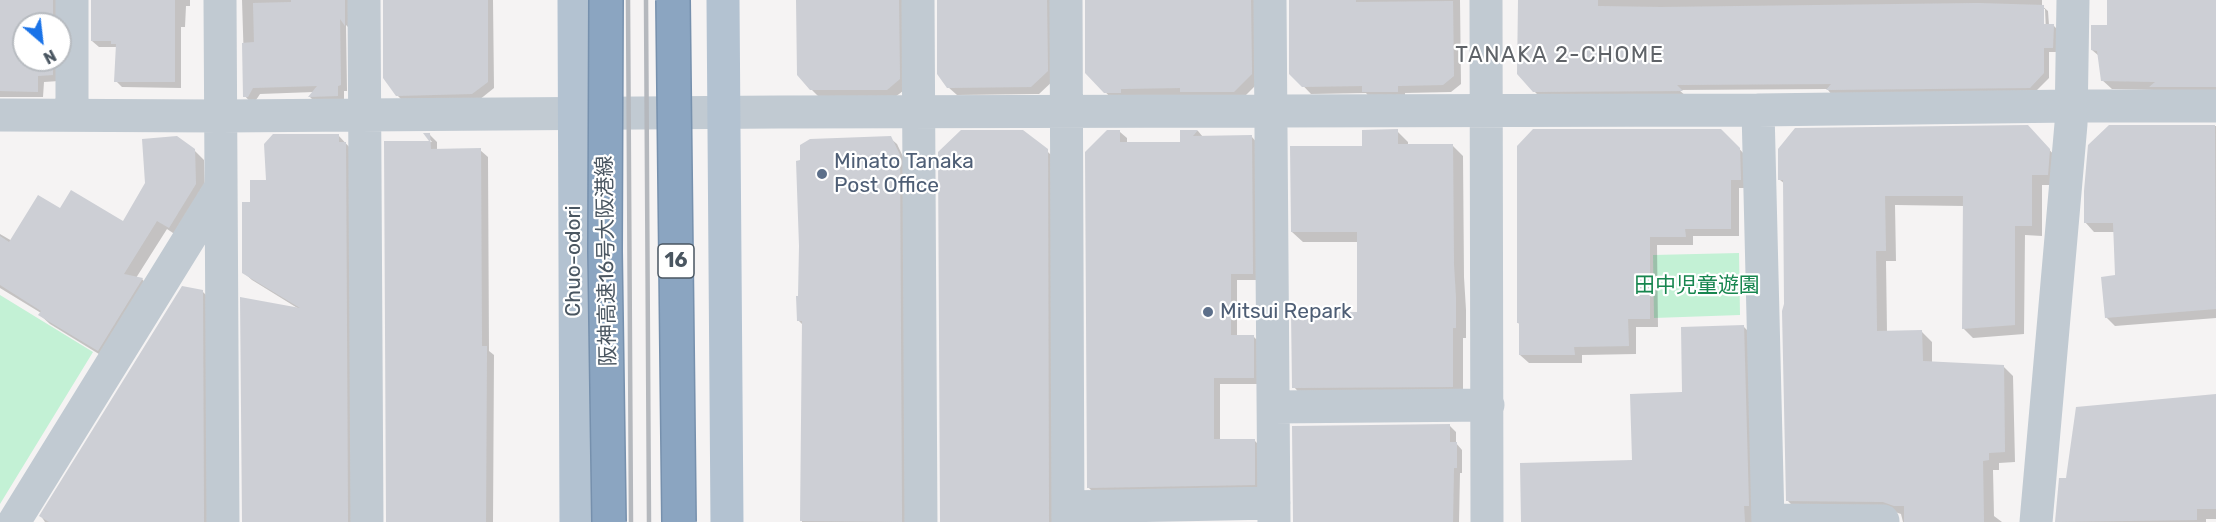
<!DOCTYPE html>
<meta charset="utf-8">
<style>
body{margin:0}
#map{position:relative;width:2216px;height:522px;overflow:hidden;background:#f5f3f3;font-family:Rubik,sans-serif}
canvas{display:block}
.north{position:absolute;left:12px;top:12px;width:60px;height:60px;box-sizing:border-box;background:#fff;border:2px solid #b7bbc0;border-radius:50%;rotate:152deg;font-size:16px;font-weight:700;line-height:24px;text-align:center;color:#4a5661}
.north::after{content:'';display:block;margin:auto;width:21px;height:27px;background:#1a73e8;clip-path:polygon(50% 0,100% 100%,50% 72%,0 100%)}
</style>
<div id="map">
<canvas width="2216" height="522"></canvas>
<div class="north">N</div>
</div>
<script>
const g = document.querySelector('canvas').getContext('2d');
g.lineJoin = 'round';
function fill(path, color) { g.fillStyle = color; g.fill(path, 'evenodd'); }
const shape = rows => new Path2D(rows.map(r => 'M' + r).join(''));
function stroke(path, color, width, dash) { g.strokeStyle = color; g.lineWidth = width; g.lineCap = dash ? 'butt' : 'round'; g.setLineDash(dash || []); g.stroke(path); }
function write(font, color, halo, rows, align = 'center') {
  g.font = font + ' Rubik,"Noto Sans JP",sans-serif'; g.lineWidth = 4.5; g.setLineDash([]); g.textBaseline = 'middle'; g.strokeStyle = halo; g.fillStyle = color; for (const [text, x, y, turn = 0] of rows) {
    g.save(); g.translate(x, y); g.rotate((+turn || 0) * Math.PI / 180); g.textAlign = isNaN(turn) ? turn : align; if (halo) g.strokeText(text, 0, 0); g.fillText(text, 0, 0); g.restore();
  }
}
const green = shape([
 [1739,253,1740,315,1654,318,1653,255],
 [0,295,93,352,0,504]
]);
const shadow = shape([
 [0,0,61,0,59,24,24,24,24,60,59,60,59,81,44,82,43,97,0,97],
 [92,0,190,0,190,6,186,6,185,27,181,27,181,88,122,87,116,81,117,47,99,47,92,41],
 [242,0,353,0,351,30,346,25,347,91,344,91,344,102,315,102,310,97,314,92,260,94,254,103,251,103,245,96],
 [384,0,493,0,494,88,479,100,404,102,397,95],
 [798,0,909,0,907,88,895,97,820,98,811,89],
 [938,0,1051,0,1055,79,1039,94,957,95,948,87],
 [1085,0,1260,0,1259,82,1242,99,1113,100,1087,73],
 [1290,0,1460,0,1461,84,1451,92,1405,93,1405,99,1371,99,1366,93,1311,94,1291,73],
 [1520,0,2042,0,2042,6,2048,11,2049,25,2053,25,2058,30,2058,52,2049,52,2049,78,2035,92,1832,95,1828,90,1829,89,1679,90,1686,96,1539,96,1534,91],
 [2042,9,2045,9,2046,31,2043,31],
 [2109,0,2216,0,2216,96,2154,90,2112,89,2102,80,2099,56,2092,50,2108,26],
 [2110,126,2216,126,2216,318,2115,326,2106,317,2117,277,2115,232,2094,232,2085,222],
 [1721,130,1748,158,1749,188,1739,188,1739,236,1693,236,1693,245,1657,245,1658,327,1636,327,1636,354,1582,355,1582,363,1529,363,1520,355,1521,325,1518,323],
 [1181,131,1198,131,1203,137,1252,137,1258,144,1260,280,1237,280,1237,336,1253,336,1260,343,1260,384,1220,384,1220,441,1254,440,1261,447,1260,491,1095,494,1088,487,1120,132,1127,138,1127,144,1181,143],
 [1397,131,1408,142,1408,146,1453,146,1463,156,1464,277,1466,310,1466,338,1463,338,1463,396,1304,398,1294,387,1358,314,1358,242,1303,242,1292,232,1364,147],
 [338,135,353,151,355,522,243,522,299,309,252,280,244,273,251,204,268,182],
 [426,135,430,135,437,142,437,150,480,150,488,157,489,351,494,355,493,522,387,522,385,143,432,142],
 [890,138,897,144,906,163,908,522,802,522,803,325,798,320],
 [2038,138,2060,161,2058,185,2042,185,2042,236,2025,235,2024,334,1973,338,1963,328,1964,206,1895,205,1896,261,1886,261,1887,332,1922,332,1932,342,1932,363,2003,366,2013,376,2015,462,1999,463,1999,470,1993,470,1994,516,2002,522,1903,522,1901,514,1895,512,1798,511,1788,501,1785,184,1780,180],
 [194,150,204,160,205,193,179,237,167,229,136,278,142,279,151,289,107,359,50,324,40,315,41,313,0,288,0,234,12,241,60,210,123,223],
 [1047,151,1053,157,1055,522,941,522],
 [202,291,208,297,207,522,45,522,41,516],
 [1744,327,1754,337,1759,522,1522,522,1633,462,1684,394],
 [2216,395,2216,519,2206,519,2206,522,2056,522,2060,480,2067,480],
 [1450,426,1456,432,1456,443,1462,450,1462,473,1460,473,1459,522,1294,522]
]);
const building = shape([
 [0,0,53,0,53,24,24,24,24,60,53,60,53,75,38,76,38,92,0,91],
 [91,0,175,0,175,82,114,82,116,44,111,44,111,41,91,41],
 [291,0,345,0,345,26,340,19,341,85,338,86,338,96,308,97,317,86,253,88,248,97,243,97,242,43,254,42,253,3,291,2],
 [383,0,488,0,488,82,472,94,396,96,383,78],
 [796,0,899,0,900,79,887,90,810,90,797,75],
 [937,0,1047,0,1048,71,1031,87,947,88,937,74],
 [1085,0,1251,0,1252,74,1234,92,1180,92,1180,88,1121,89,1121,93,1104,93,1085,73],
 [1289,0,1356,0,1356,2,1453,1,1454,76,1443,85,1398,86,1398,92,1362,92,1362,86,1302,87,1289,74],
 [1518,0,1598,0,1598,6,1661,7,1978,3,2044,5,2044,24,2054,24,2053,48,2044,48,2044,73,2030,88,1826,90,1831,84,1677,85,1683,91,1533,92,1517,74],
 [2107,0,2216,0,2216,87,2149,87,2155,82,2101,81,2097,51,2091,50,2091,25,2107,25],
 [2028,125,2050,149,2048,175,2032,175,2032,226,2015,226,2015,325,1962,329,1963,196,1885,196,1886,251,1876,251,1877,331,1922,330,1923,361,2004,365,2005,452,1989,453,1989,460,1983,461,1984,522,1904,522,1904,506,1894,506,1883,502,1786,501,1782,311,1784,304,1783,180,1778,180,1778,149,1795,128],
 [2109,125,2215,125,2216,309,2105,318,2101,277,2115,275,2113,223,2084,223,2084,191,2088,145],
 [1398,129,1398,144,1453,144,1454,265,1456,298,1456,328,1453,328,1453,387,1292,388,1291,312,1357,312,1357,232,1291,232,1290,146,1362,146,1362,130],
 [1533,129,1721,129,1740,148,1741,180,1731,180,1731,229,1685,229,1686,237,1650,237,1650,319,1628,319,1629,346,1574,347,1575,355,1519,355,1519,323,1517,323,1517,146],
 [961,130,1023,130,1048,149,1049,522,940,522,938,152],
 [1107,130,1120,130,1120,142,1180,142,1180,130,1198,130,1193,136,1252,135,1253,274,1231,274,1231,335,1254,335,1254,378,1214,378,1214,439,1255,439,1255,485,1087,488,1085,152],
 [423,133,430,133,431,149,481,148,482,346,487,346,486,522,386,522,384,141,429,141],
 [273,134,339,134,339,142,346,142,348,522,242,522,240,297,300,308,242,273,242,202,250,202,250,180,266,180,264,144],
 [177,136,195,149,196,184,169,228,157,221,124,274,143,278,98,351,38,315,41,311,0,285,0,236,9,242,38,195,60,208,71,190,123,221,145,183,142,139],
 [891,136,900,155,902,522,800,521,802,321,797,321,796,296,798,296,799,246,796,161,800,160,800,145,810,139],
 [182,286,203,290,204,522,49,522,39,516],
 [1744,325,1749,506,1744,506,1745,522,1521,522,1520,463,1632,460,1630,394,1682,392,1681,327],
 [2216,394,2216,509,2197,509,2197,520,2055,522,2059,478,2066,478,2076,407],
 [1450,424,1450,442,1457,442,1457,468,1454,468,1453,522,1293,522,1292,426]
]);
const minor = shape([
 [72,0,72,115],
 [220,0,223,522],
 [364,0,367,522],
 [918,0,921,522],
 [1066,0,1068,522],
 [1270,0,1274,522],
 [1486,0,1487,522],
 [1758,110,1768,522],
 [0,115,221,116,778,112,1758,110,2072,106,2216,106],
 [1274,407,1488,405],
 [1068,507,1274,503],
 [1768,520,1883,521],
 [14,522,221,187],
 [2036,522,2071,124,2073,0]
]);
const major = shape([
 [574,0,576,522],
 [723,0,727,522]
]);
const rail = shape([
 [628,0,631,522],
 [646,0,649,522]
]);
const highwayBridge = shape([
 [606,0,605,251,609,522],
 [673,0,679,522]
]);
const markers = [
 [822,174,6,"#5c6f8a"],
 [1208,312,6,"#5c6f8a"]
];
const shields = [
 [676,261,36]
];
const shieldNames = [
 ["16",676,261]
];
const serviceNames = [
 ["Minato Tanaka",834,162],
 ["Post Office",834,186],
 ["Mitsui Repark",1220,312]
];
const streetNames = [
 ["Chuo-odori",574,261,-90],
 ["阪神高速16号大阪港線",607,261,-91]
];
const parkNames = [
 ["田中児童遊園",1697,286]
];
const neighbourhoodNames = [
 ["TANAKA 2-CHOME",1560,56]
];
fill(green, '#c3f1d5');
fill(shadow, '#0003');
fill(building, '#cdcfd5');
stroke(minor, '#c1cad2', 33);
stroke(major, '#b3c2d1', 33);
stroke(rail, '#b5b8bd', 4.5);
stroke(highwayBridge, '#7690ad', 36, []);
stroke(highwayBridge, '#8ba5c1', 33);
for (const [x, y, r, color] of markers) { const dot = new Path2D(); dot.arc(x, y, r, 0, 2 * Math.PI); g.fillStyle = color; g.fill(dot); stroke(dot, '#fff', 2); }
for (const [x, y, w] of shields) { const box = new Path2D(); box.roundRect(x - w / 2, y - 17, w, 34, 4.5); g.fillStyle = '#fff'; g.fill(box); stroke(box, '#4a5661', 1.5); }
write('bold 20px', '#4a5661', null, shieldNames);
write('21px', '#4e5e75', '#fff', serviceNames, 'left');
write('21px', '#4a5661', '#fff', streetNames);
write('21px', '#17864f', '#fff', parkNames);
g.letterSpacing = '1.5px';
write('22px', '#5f6368', '#fff', neighbourhoodNames);
g.letterSpacing = '0px';
</script>
